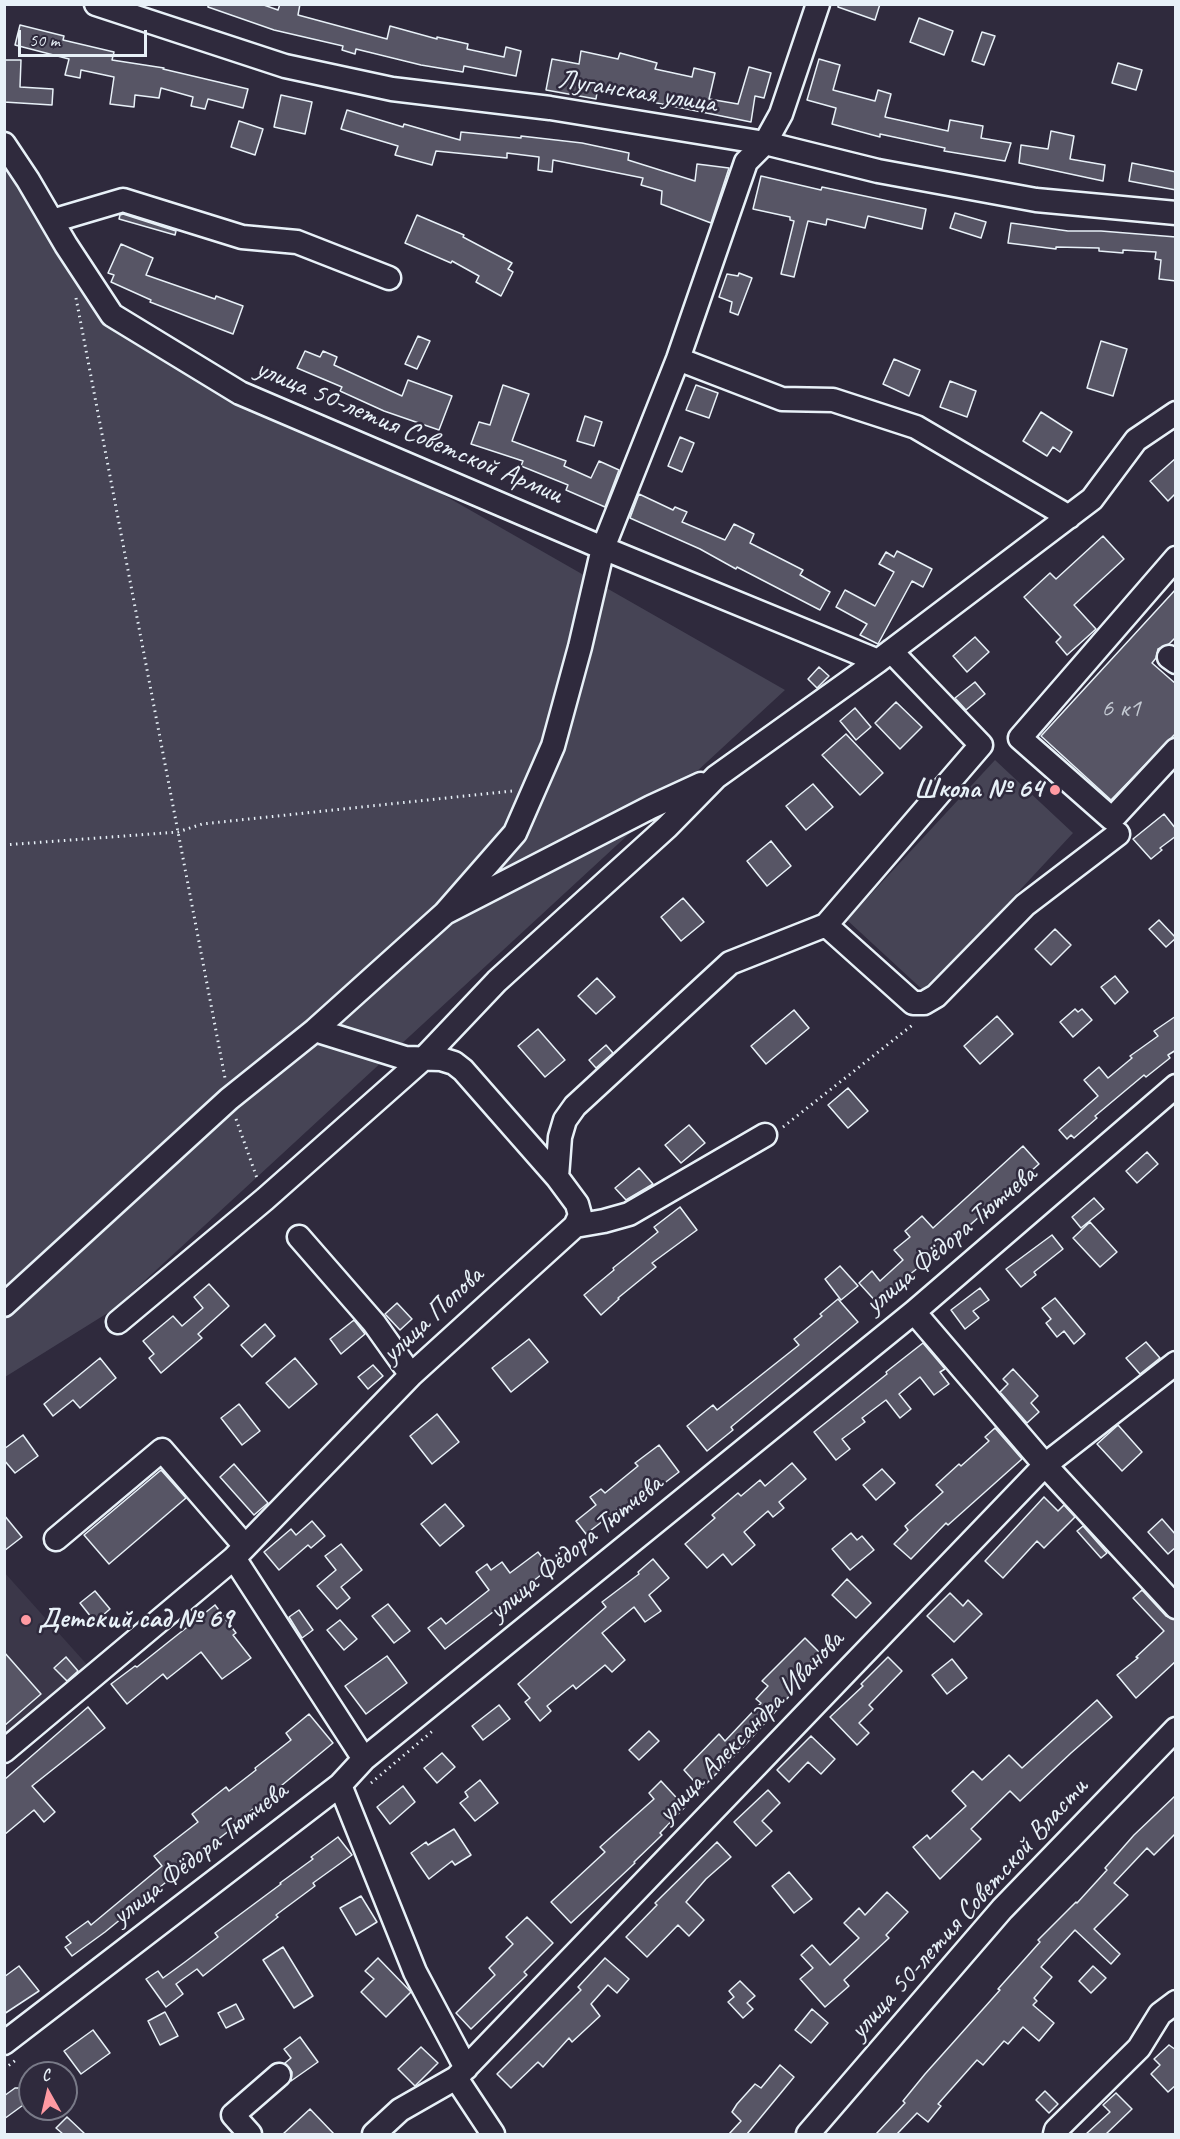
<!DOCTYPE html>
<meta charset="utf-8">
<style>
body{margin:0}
#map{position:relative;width:1180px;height:2139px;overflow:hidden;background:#2f2a3d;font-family:Caveat,sans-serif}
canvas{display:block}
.frame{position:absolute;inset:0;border:6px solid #e8f1f8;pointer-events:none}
.north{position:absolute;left:18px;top:2061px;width:60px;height:60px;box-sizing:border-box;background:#2f2a3d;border:2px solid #797a88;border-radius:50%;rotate:352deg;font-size:16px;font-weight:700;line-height:24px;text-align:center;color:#e8f1f8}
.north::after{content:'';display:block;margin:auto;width:21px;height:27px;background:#ff9aa2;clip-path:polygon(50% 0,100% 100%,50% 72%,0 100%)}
.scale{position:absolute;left:18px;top:30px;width:129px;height:27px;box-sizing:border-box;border:3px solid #e8f1f8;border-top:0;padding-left:8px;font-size:18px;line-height:21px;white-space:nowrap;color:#e8f1f8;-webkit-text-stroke:4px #2f2a3d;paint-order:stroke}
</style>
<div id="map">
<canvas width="1180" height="2139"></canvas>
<div class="frame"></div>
<div class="north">С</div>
<div class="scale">50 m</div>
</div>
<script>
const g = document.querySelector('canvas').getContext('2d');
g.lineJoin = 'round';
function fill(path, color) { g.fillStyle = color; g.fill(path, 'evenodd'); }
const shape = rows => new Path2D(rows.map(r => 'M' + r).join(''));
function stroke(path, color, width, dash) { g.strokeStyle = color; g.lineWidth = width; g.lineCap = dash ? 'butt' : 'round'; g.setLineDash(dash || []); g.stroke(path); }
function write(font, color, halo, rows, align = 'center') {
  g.font = font + ' Caveat,sans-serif'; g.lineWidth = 5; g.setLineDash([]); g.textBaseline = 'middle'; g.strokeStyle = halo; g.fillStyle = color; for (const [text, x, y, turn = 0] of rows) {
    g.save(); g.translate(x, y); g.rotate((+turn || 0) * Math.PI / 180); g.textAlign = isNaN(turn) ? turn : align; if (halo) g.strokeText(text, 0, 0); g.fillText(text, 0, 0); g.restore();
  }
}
const built = shape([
 [4,1572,90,1668,4,1741]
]);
const green = shape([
 [4,165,90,293,785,690,114,1309,5,1377],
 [995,760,1073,833,925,992,847,920]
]);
const building = shape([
 [208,4,261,4,278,10,280,4,300,4,298,15,387,39,390,26,437,39,437,37,468,44,467,49,504,57,506,47,521,51,516,76,464,66,463,72,421,65,356,49,355,54,342,50,343,46,274,30,208,7,208,4],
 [838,4,880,4,875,20,838,7,838,4],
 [919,18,953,31,944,55,910,42,919,18],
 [20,25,64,36,63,40,114,52,112,60,164,68,163,69,248,89,243,108,208,99,205,109,191,106,193,97,161,88,159,98,135,95,134,107,110,104,114,77,81,70,80,78,65,75,69,59,15,45,20,25],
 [982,32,995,36,984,65,972,61,982,32],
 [581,51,618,59,620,53,657,63,655,69,692,77,694,68,715,73,709,99,738,104,749,67,771,73,764,98,755,96,751,122,657,103,598,86,596,99,546,90,552,59,579,64,581,51],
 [819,59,840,65,833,90,875,101,878,90,891,94,885,117,948,131,950,120,983,126,981,138,1011,143,1005,161,944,151,945,148,880,134,880,137,832,124,836,108,807,100,819,59],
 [5,60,21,60,20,87,53,89,52,105,4,102,5,60],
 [1118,63,1142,70,1136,90,1112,83,1118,63],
 [281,95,312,102,305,134,274,127,281,95],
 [347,110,403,127,404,124,460,140,461,132,521,138,521,136,582,143,629,153,628,160,695,181,697,164,729,168,711,223,661,204,662,191,641,185,643,178,553,160,552,172,538,170,539,157,507,153,507,158,436,151,432,165,395,155,398,146,341,129,347,110],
 [239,121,263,129,255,155,231,147,239,121],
 [1051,131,1074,136,1070,159,1105,165,1103,181,1019,163,1021,145,1048,149,1051,131],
 [1132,163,1176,172,1176,190,1129,181,1132,163],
 [761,176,821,190,822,187,926,209,922,229,868,216,865,228,827,219,826,225,808,221,794,277,781,274,794,221,790,220,790,217,753,209,761,176],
 [955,213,986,222,981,238,950,228,955,213],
 [123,214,176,231,175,235,119,219,120,215,123,214],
 [417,215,464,235,463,237,512,263,508,269,513,272,501,296,476,282,479,276,452,261,451,263,405,243,417,215],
 [1011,223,1068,231,1101,231,1176,237,1176,281,1159,279,1161,260,1155,259,1156,252,1123,250,1123,253,1099,251,1099,248,1056,247,1056,249,1008,243,1011,223],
 [121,244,153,258,146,275,215,299,216,296,243,306,233,334,150,302,151,300,111,282,114,275,108,273,121,244],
 [739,273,752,278,738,315,730,312,732,302,719,297,727,274,738,276,739,273],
 [418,336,430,341,417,369,405,364,418,336],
 [1101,341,1127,349,1113,396,1087,388,1101,341],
 [305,351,320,357,323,351,337,357,334,365,402,396,408,380,452,396,439,430,384,411,340,391,342,387,297,368,305,351],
 [894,359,920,370,909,396,883,384,894,359],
 [950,381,976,391,967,417,940,407,950,381],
 [503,385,529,394,512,441,566,461,564,466,591,478,599,461,619,470,605,507,566,490,568,485,521,466,523,461,471,444,479,422,490,425,503,385],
 [696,385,718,393,709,418,686,410,696,385],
 [1041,412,1072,432,1060,452,1053,447,1047,456,1023,441,1041,412],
 [585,416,602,422,594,446,577,441,585,416],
 [680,437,694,443,682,472,668,466,680,437],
 [1176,458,1176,493,1168,501,1150,481,1176,458],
 [639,494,673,510,675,507,687,512,682,522,725,540,734,524,754,534,750,543,803,570,800,575,830,592,820,610,737,567,736,569,700,549,630,518,639,494],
 [1103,536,1124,559,1074,605,1096,629,1067,655,1056,642,1061,637,1024,597,1050,573,1056,579,1103,536],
 [897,551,932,569,923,587,912,581,878,644,860,635,867,624,836,607,845,590,875,606,894,572,879,564,886,552,894,557,897,551],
 [1176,589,1176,637,1169,644,1158,649,1156,658,1152,663,1176,684,1176,733,1111,800,1041,736,1176,589],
 [975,637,989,652,967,672,953,656,975,637],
 [819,667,829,676,817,688,808,679,819,667],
 [975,682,985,694,966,710,955,698,975,682],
 [896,702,922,727,900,749,875,723,896,702],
 [855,708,871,727,856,740,840,721,855,708],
 [846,734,883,773,860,795,822,755,846,734],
 [813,784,833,807,806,830,786,806,813,784],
 [1164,814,1176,829,1176,836,1160,848,1162,850,1151,859,1133,839,1164,814],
 [771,841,791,866,767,886,747,861,771,841],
 [683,898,704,922,681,941,661,917,683,898],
 [1159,920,1176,938,1166,947,1149,929,1159,920],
 [1055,929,1071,945,1051,965,1035,949,1055,929],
 [1115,976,1128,992,1115,1004,1101,987,1115,976],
 [597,978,615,997,596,1014,578,996,597,978],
 [1075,1009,1078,1012,1082,1009,1092,1020,1073,1037,1060,1022,1075,1009],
 [794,1010,809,1028,766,1064,751,1046,794,1010],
 [997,1016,1013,1034,980,1064,964,1046,997,1016],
 [1176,1016,1176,1050,1168,1055,1170,1058,1146,1077,1144,1075,1095,1116,1097,1118,1074,1138,1071,1135,1067,1139,1059,1130,1098,1096,1084,1080,1099,1067,1108,1078,1132,1058,1130,1056,1158,1036,1154,1031,1176,1016],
 [538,1029,565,1060,545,1077,518,1046,538,1029],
 [606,1045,613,1053,596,1068,589,1060,606,1045],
 [848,1088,868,1111,848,1128,828,1105,848,1088],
 [689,1125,705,1143,681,1163,665,1145,689,1125],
 [1023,1146,1039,1164,953,1240,904,1279,906,1280,879,1305,859,1283,872,1271,880,1281,903,1260,894,1250,910,1237,905,1231,922,1216,933,1228,1023,1146],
 [1147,1152,1158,1164,1137,1183,1126,1171,1147,1152],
 [639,1168,653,1184,626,1200,615,1188,639,1168],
 [1094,1198,1104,1209,1081,1228,1072,1217,1094,1198],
 [680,1207,697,1230,652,1263,656,1267,618,1298,619,1299,601,1315,584,1295,614,1270,613,1268,658,1232,654,1227,680,1207],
 [1090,1222,1117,1252,1100,1267,1073,1238,1090,1222],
 [1052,1235,1063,1249,1034,1272,1036,1275,1021,1287,1006,1269,1052,1235],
 [840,1266,858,1286,841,1300,825,1279,840,1266],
 [209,1284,229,1306,198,1334,202,1338,161,1373,149,1358,154,1354,143,1341,173,1316,182,1326,203,1308,194,1297,209,1284],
 [980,1288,989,1300,973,1311,979,1318,965,1329,951,1310,980,1288],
 [1055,1298,1085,1334,1074,1344,1064,1331,1057,1337,1046,1323,1051,1319,1042,1308,1055,1298],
 [838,1299,858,1322,731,1427,733,1430,707,1451,687,1426,713,1405,717,1410,799,1345,794,1339,822,1316,820,1314,838,1299],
 [397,1303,412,1319,400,1330,385,1314,397,1303],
 [354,1320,365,1334,341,1354,330,1339,354,1320],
 [265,1324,275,1336,252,1357,241,1345,265,1324],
 [529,1339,548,1362,511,1392,492,1368,529,1339],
 [1146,1342,1160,1358,1140,1374,1126,1358,1146,1342],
 [923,1343,945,1369,940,1372,949,1384,934,1395,920,1377,899,1394,911,1409,900,1418,886,1400,862,1418,865,1422,842,1439,850,1449,836,1460,814,1432,887,1374,886,1372,923,1343],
 [100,1358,116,1378,80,1408,73,1400,53,1416,44,1404,100,1358],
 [295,1358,317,1384,289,1408,266,1383,295,1358],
 [373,1365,383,1376,368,1389,358,1377,373,1365],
 [1013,1369,1038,1396,1031,1403,1039,1412,1027,1423,1000,1392,1008,1384,1003,1379,1013,1369],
 [239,1404,260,1431,242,1445,221,1418,239,1404],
 [437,1414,459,1442,432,1464,410,1436,437,1414],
 [1118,1425,1142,1452,1122,1471,1097,1444,1118,1425],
 [995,1428,1022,1459,948,1525,946,1523,911,1559,894,1544,908,1530,905,1526,943,1492,936,1485,959,1464,961,1466,989,1441,985,1437,995,1428],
 [23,1435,38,1456,15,1473,4,1460,4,1449,23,1435],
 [659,1445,679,1472,625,1513,621,1507,586,1534,576,1521,596,1505,590,1497,601,1489,605,1493,638,1466,635,1463,659,1445],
 [792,1463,806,1479,779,1502,784,1508,773,1517,768,1511,744,1532,755,1545,732,1565,723,1554,707,1568,685,1544,715,1518,712,1515,738,1493,741,1496,760,1480,765,1486,792,1463],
 [234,1464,268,1503,254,1515,220,1477,234,1464],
 [882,1469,895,1483,876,1500,863,1485,882,1469],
 [161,1470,186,1498,109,1564,84,1535,161,1470],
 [1044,1497,1058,1511,1064,1505,1075,1517,1044,1548,1037,1541,1003,1578,985,1561,1044,1497],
 [445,1504,464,1526,440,1546,421,1524,445,1504],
 [4,1515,22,1537,4,1551,4,1515],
 [1162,1519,1176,1535,1176,1547,1168,1554,1148,1532,1162,1519],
 [312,1521,325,1536,311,1548,308,1545,279,1570,264,1552,291,1529,296,1535,312,1521],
 [1083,1526,1107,1553,1101,1558,1077,1531,1083,1526],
 [851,1533,857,1540,862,1536,874,1550,850,1570,832,1549,851,1533],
 [341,1544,362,1570,341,1587,350,1598,337,1609,317,1586,336,1570,325,1556,341,1544],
 [538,1552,550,1568,445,1649,428,1628,441,1618,446,1624,489,1590,476,1572,487,1564,491,1570,502,1562,510,1573,538,1552],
 [653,1559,669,1578,649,1595,661,1611,645,1622,634,1607,602,1633,625,1660,612,1672,605,1665,576,1689,573,1685,547,1706,551,1711,540,1721,525,1702,530,1698,518,1684,606,1607,602,1602,639,1574,638,1572,653,1559],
 [847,1579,871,1603,856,1618,832,1595,847,1579],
 [1142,1590,1166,1616,1176,1620,1176,1661,1136,1698,1117,1675,1138,1658,1136,1657,1164,1631,1133,1598,1142,1590],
 [95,1591,110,1609,95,1622,80,1603,95,1591],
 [950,1593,963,1606,968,1600,982,1614,954,1642,927,1616,950,1593],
 [388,1604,410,1631,394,1643,372,1616,388,1604],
 [215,1605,236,1633,233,1635,251,1658,222,1679,201,1652,167,1679,163,1674,127,1704,111,1684,135,1666,137,1667,215,1605],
 [299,1610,313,1630,302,1638,289,1617,299,1610],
 [340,1620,357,1639,344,1650,327,1630,340,1620],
 [805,1638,820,1653,786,1687,793,1692,745,1745,701,1789,684,1770,719,1734,725,1741,761,1703,756,1699,768,1686,762,1681,805,1638],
 [4,1652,41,1694,4,1726,4,1652],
 [387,1656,407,1683,366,1714,345,1686,387,1656],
 [66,1657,78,1671,67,1681,54,1668,66,1657],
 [888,1657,902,1671,869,1705,873,1709,859,1723,869,1733,857,1745,830,1717,863,1686,861,1684,888,1657],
 [952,1659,967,1678,947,1694,932,1675,952,1659],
 [1097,1700,1112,1717,1071,1753,1020,1801,1010,1791,971,1829,981,1839,940,1879,913,1847,927,1835,930,1839,966,1806,952,1791,973,1771,982,1780,1009,1755,1022,1768,1097,1700],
 [499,1705,510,1719,483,1740,472,1726,499,1705],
 [88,1707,105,1728,32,1786,55,1812,44,1822,34,1810,4,1835,4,1780,88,1707],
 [309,1714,333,1743,247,1814,248,1816,194,1858,196,1861,172,1879,171,1878,105,1932,72,1956,65,1947,71,1943,66,1937,88,1921,91,1925,162,1866,154,1856,198,1822,192,1814,226,1787,229,1791,256,1770,255,1768,291,1740,286,1733,309,1714],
 [649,1731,659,1741,639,1760,629,1750,649,1731],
 [811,1736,835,1759,821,1774,808,1762,789,1782,777,1770,811,1736],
 [442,1753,455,1767,437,1783,424,1768,442,1753],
 [480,1780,498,1803,475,1821,460,1803,468,1797,465,1792,480,1780],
 [661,1781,685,1807,660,1833,662,1835,634,1862,635,1863,571,1923,551,1902,605,1852,600,1847,654,1799,649,1793,661,1781],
 [403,1786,415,1802,390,1824,377,1807,403,1786],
 [768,1790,780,1803,762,1821,772,1831,756,1846,734,1822,768,1790],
 [1176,1795,1176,1833,1154,1855,1147,1848,1114,1883,1128,1895,1094,1929,1120,1954,1111,1964,1075,1930,1041,1967,1052,1977,1034,1998,1037,2001,1033,2005,1054,2023,1039,2041,1023,2027,1008,2044,1004,2041,983,2065,977,2060,938,2104,941,2106,928,2122,917,2113,897,2134,876,2134,905,2103,903,2101,925,2074,1000,1990,998,1989,1040,1942,1038,1940,1076,1902,1077,1903,1107,1870,1105,1868,1134,1835,1176,1795],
 [454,1829,471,1855,455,1865,452,1861,429,1879,411,1853,426,1842,428,1845,454,1829],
 [338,1837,352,1855,313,1883,315,1886,276,1915,278,1917,203,1976,197,1969,176,1984,183,1994,166,2007,146,1979,158,1971,163,1978,185,1962,218,1937,215,1933,281,1884,280,1883,313,1859,311,1857,338,1837],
 [717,1842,731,1857,706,1879,686,1902,704,1920,689,1936,678,1925,647,1957,626,1937,657,1905,655,1903,717,1842],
 [789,1872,812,1899,794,1913,772,1886,789,1872],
 [887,1892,908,1912,886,1935,889,1938,844,1980,849,1986,825,2007,800,1979,813,1968,801,1955,812,1945,830,1965,859,1938,844,1923,859,1908,865,1915,887,1892],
 [361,1896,377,1922,356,1935,340,1908,361,1896],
 [527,1917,553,1943,524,1972,527,1975,471,2029,456,2013,495,1975,489,1968,513,1944,506,1937,527,1917],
 [283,1947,313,1996,294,2008,263,1960,283,1947],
 [378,1958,411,1992,386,2017,361,1992,374,1979,365,1971,378,1958],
 [605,1958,629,1979,617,1993,608,1985,591,2004,600,2016,572,2042,569,2038,543,2067,538,2062,511,2088,497,2074,581,1990,578,1987,605,1958],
 [19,1966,39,1991,4,2014,4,1977,19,1966],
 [1093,1966,1106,1978,1091,1993,1079,1981,1093,1966],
 [740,1981,755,1996,747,2003,753,2009,743,2018,728,2002,734,1997,729,1991,740,1981],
 [236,2004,244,2019,226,2028,218,2013,236,2004],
 [812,2009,828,2023,811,2043,795,2030,812,2009],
 [165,2012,178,2036,160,2045,148,2021,165,2012],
 [93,2030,110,2053,81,2074,64,2051,93,2030],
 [300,2037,318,2062,291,2081,292,2072,285,2063,291,2058,284,2049,300,2037],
 [1169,2045,1176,2050,1176,2085,1168,2092,1151,2074,1160,2065,1154,2059,1169,2045],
 [421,2047,438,2063,415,2086,398,2069,421,2047],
 [780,2065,794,2077,747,2134,729,2134,741,2121,732,2112,737,2104,755,2084,761,2088,780,2065],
 [15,2088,21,2088,30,2100,4,2119,4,2096,15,2088],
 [1045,2091,1058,2104,1049,2113,1036,2100,1045,2091],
 [1116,2093,1132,2109,1106,2134,1086,2134,1110,2112,1103,2105,1116,2093],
 [310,2109,334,2134,283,2134,310,2109],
 [67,2117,85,2134,63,2134,56,2128,67,2117]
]);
const path = shape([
 [76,298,225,1078],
 [4,845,178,832,202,824,512,791],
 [236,1119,258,1181],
 [783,1127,915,1023],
 [371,1783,435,1729],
 [4,2069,16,2060]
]);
const minor = shape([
 [96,4,285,66,392,89,550,108,765,143,878,171,1036,200,1176,213],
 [4,144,28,180,66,245,112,315,240,393,603,548,878,661],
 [52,221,123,200,242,237,297,242,389,278],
 [678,359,782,399,833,400,916,427,1069,517],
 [1176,558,1020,738,1112,819,1176,750],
 [1169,657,1176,662],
 [445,913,515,833,553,746,580,647,603,548,678,359,746,162,765,143,781,114,818,4],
 [826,925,913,1003,924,1003,936,996,1025,905,1118,834],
 [315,1030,405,1058,441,1059,454,1063,463,1070,557,1177],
 [575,1226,604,1221,629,1214,765,1135],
 [299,1237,374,1323,411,1375],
 [4,1305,229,1099,315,1030,445,913,651,807,701,784],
 [914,1312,1045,1465,1176,1607],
 [118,1322,265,1199,423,1059,497,981,667,827,716,777,878,661,1092,499,1136,440,1176,413],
 [56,1539,162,1450,245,1546],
 [234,1558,364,1759],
 [4,1751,234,1558,411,1375,575,1226,580,1215,577,1204,557,1177,560,1137,565,1120,575,1106,730,963,826,925,981,745,891,651],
 [340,1785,415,1972,466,2068],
 [4,2043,340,1785,364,1759,914,1312,1176,1086],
 [456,2078,493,2134],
 [250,2134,233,2115,279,2075],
 [374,2134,400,2110,456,2078,1045,1465,1176,1363],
 [808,2134,1002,1909,1176,1729],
 [1055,2134,1056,2130,1139,2048,1160,2014,1176,2002]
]);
const markers = [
 [1055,790,6,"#ff9aa2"],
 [26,1620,6,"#ff9aa2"]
];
const numberNames = [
 ["6 к1",1121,709]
];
const streetNames = [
 ["Луганская улица",637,92,9],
 ["улица 50-летия Советской Армии",409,432,23],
 ["улица Фёдора Тютчева",951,1240,-40],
 ["улица Попова",433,1315,-43],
 ["улица Фёдора Тютчева",576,1548,-39],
 ["улица Александра Иванова",751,1727,-46],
 ["улица Фёдора Тютчева",200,1854,-38],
 ["улица 50-летия Советской Власти",969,1909,-48]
];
const poiNames = [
 ["Школа № 64",1043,790],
 ["Детский сад № 69",38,1620,"left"]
];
fill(built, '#3b3749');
fill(green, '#464455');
fill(building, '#575565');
stroke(building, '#e8f1f8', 1.5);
stroke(minor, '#e8f1f8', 27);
stroke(path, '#e8f1f8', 3, [1.5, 4.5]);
stroke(minor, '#2f2a3d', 22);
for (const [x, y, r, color] of markers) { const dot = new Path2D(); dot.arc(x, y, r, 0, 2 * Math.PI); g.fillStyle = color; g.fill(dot); stroke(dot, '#2f2a3d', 2); }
write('26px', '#c4cad3', null, numberNames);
write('28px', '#e8f1f8', '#2f2a3d', streetNames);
write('bold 28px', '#e8f1f8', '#2f2a3d', poiNames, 'right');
</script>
